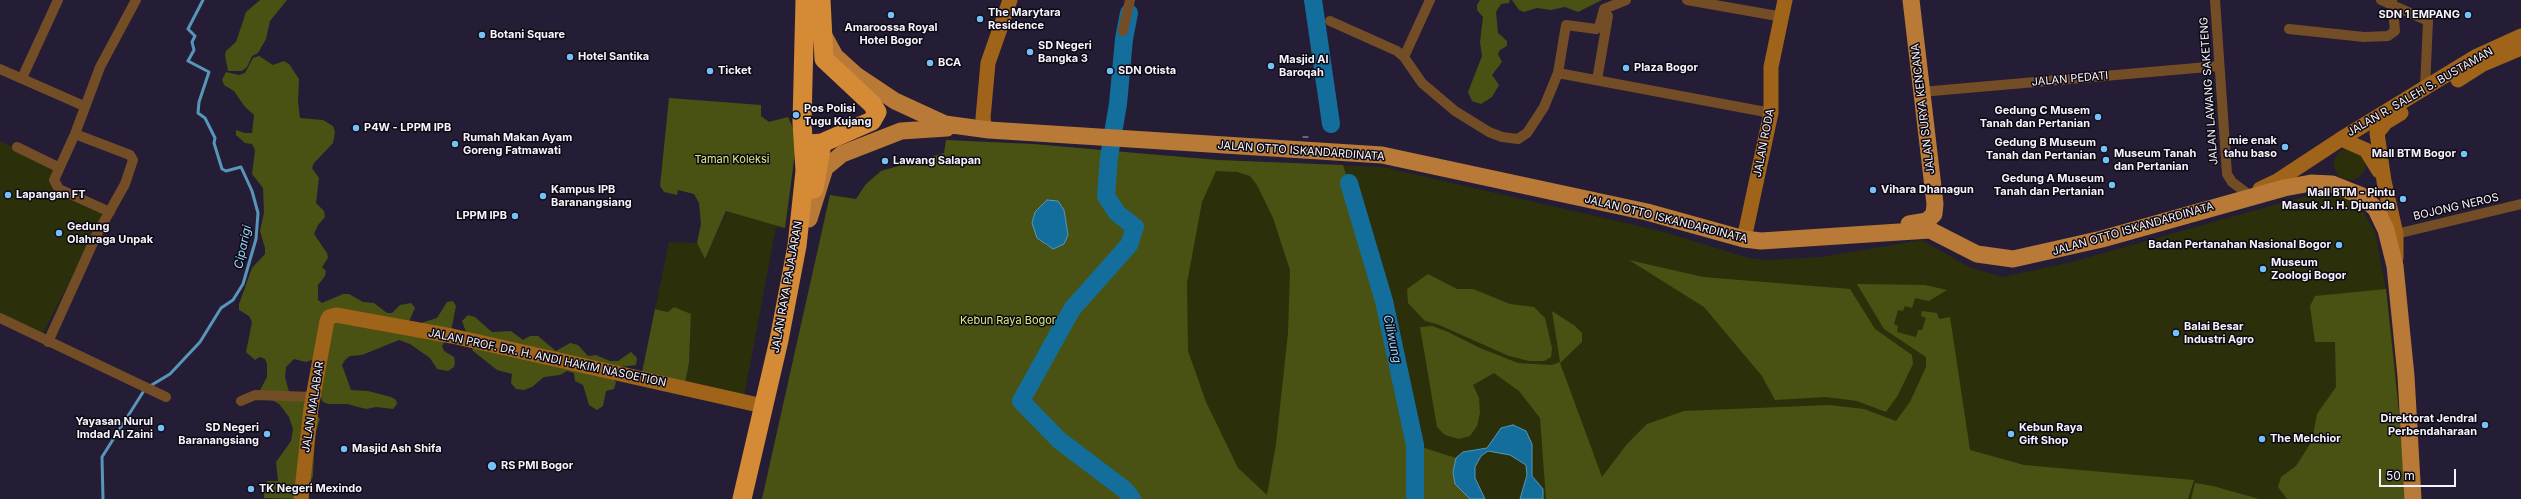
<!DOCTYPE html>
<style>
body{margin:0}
#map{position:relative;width:2521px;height:499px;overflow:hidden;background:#251d35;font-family:Inter,sans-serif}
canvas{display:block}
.scale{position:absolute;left:2379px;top:469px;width:77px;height:18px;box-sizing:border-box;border:2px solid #f6f3fd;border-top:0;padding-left:5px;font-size:12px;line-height:14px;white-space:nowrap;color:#f6f3fd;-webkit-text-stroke:3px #0d0a14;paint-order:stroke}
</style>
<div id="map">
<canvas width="2521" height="499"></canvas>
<div class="scale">50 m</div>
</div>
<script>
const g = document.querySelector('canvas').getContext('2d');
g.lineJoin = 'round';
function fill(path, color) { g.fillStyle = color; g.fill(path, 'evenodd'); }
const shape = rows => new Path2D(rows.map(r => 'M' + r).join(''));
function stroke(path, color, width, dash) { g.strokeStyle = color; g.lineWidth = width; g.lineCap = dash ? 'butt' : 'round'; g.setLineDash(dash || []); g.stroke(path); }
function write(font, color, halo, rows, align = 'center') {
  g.font = font + ' Inter,sans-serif'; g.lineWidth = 3; g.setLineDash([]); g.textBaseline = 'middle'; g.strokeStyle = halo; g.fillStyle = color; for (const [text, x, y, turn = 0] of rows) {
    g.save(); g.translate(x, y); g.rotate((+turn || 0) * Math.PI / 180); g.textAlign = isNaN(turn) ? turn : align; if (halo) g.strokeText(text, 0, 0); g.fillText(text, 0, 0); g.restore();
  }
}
const green = shape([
 [788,117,797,137,785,228,776,227,743,402,684,388,689,363,691,315,655,309,669,242,697,243,705,259,769,122],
 [946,140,1033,144,1129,153,1256,162,1383,167,1664,232,1748,258,1769,260,1822,257,1922,240,1969,267,2002,277,2068,263,2306,196,2326,194,2338,195,2348,198,2360,206,2375,232,2386,289,2395,362,2406,499,762,499,830,195,856,199,866,184,881,171,944,153],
 [0,141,51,166,55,170,50,182,107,208,41,337,0,314],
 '2334 164a16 16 0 1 1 32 0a16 16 0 1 1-32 0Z'
]);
const forest = shape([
 [260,0,287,0,270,21,266,39,258,53,252,56,247,67,242,71,228,71,225,55,226,51,236,42,246,12],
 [1480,0,1510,0,1509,3,1501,4,1496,12,1498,33,1507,41,1507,46,1500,50,1498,54,1502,62,1492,75,1499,85,1492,97,1481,104,1472,101,1468,92,1482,56,1480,42,1483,17,1477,10,1477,5],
 [1512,0,1602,0,1578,12,1565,7,1551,10,1537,8,1524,12,1519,10],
 [259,56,273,65,284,61,289,64,299,79,298,101,300,118,323,120,333,126,335,132,333,143,314,163,312,168,319,178,316,203,324,211,325,217,318,225,314,234,327,253,328,258,322,267,326,271,325,276,318,285,318,300,322,303,343,294,349,294,363,302,374,303,387,313,392,313,400,305,411,303,415,308,408,324,417,327,421,323,437,318,447,302,453,301,456,306,451,331,442,346,444,351,454,357,455,362,454,367,448,371,437,369,430,358,410,344,399,340,362,355,350,356,345,360,342,365,351,390,368,391,391,397,396,400,397,404,393,409,376,407,366,409,347,404,328,404,323,402,320,396,317,358,306,362,294,359,286,367,285,377,289,392,300,395,320,419,315,434,313,476,307,489,309,499,264,498,264,487,267,481,278,481,276,462,291,441,293,429,289,417,279,404,259,392,267,377,267,364,265,359,260,357,255,360,246,352,252,322,249,316,239,310,239,304,252,268,265,254,265,248,260,231,264,213,263,188,252,174,255,150,252,144,245,143,236,135,236,130,245,133,252,133,254,115,245,107,234,91,224,85,222,80,226,72,239,75,245,73,253,58],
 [669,98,761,105,761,116,769,122,788,117,797,137,785,228,726,211,705,259,697,243,701,224,699,203,694,194,678,190,677,195,664,192,660,186],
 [946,140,1033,144,1217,160,1343,165,1384,301,1415,445,1456,458,1453,472,1455,484,1470,499,762,499,830,195,856,199,866,184,881,171,944,153],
 [1216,171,1237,172,1250,176,1257,185,1273,218,1290,270,1288,333,1276,444,1267,495,1238,468,1206,402,1188,351,1187,283,1202,202],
 [1064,210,1064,243,1052,248,1045,245],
 [1629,260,1703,277,1850,289,1875,329,1912,355,1913,364,1898,395,1886,412,1857,401,1826,397,1775,400,1762,376,1704,307],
 [1428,274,1457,289,1473,289,1510,304,1534,307,1545,318,1552,348,1551,357,1544,361,1529,361,1509,356,1437,324,1425,321,1408,303,1407,289],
 [1857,284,1925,285,1947,290,1929,301,1915,298,1912,308,1905,306,1903,311,1898,310,1894,324,1898,326,1897,332,1916,337,1918,330,1922,330,1926,318,1921,316,1922,311,1937,313,1939,319,1950,317,1970,450,2024,465,2194,480,2188,499,1546,499,1540,418,1519,391,1494,373,1473,385,1479,398,1480,413,1477,426,1470,436,1459,439,1445,435,1437,427,1420,327,1432,326,1446,331,1480,348,1518,363,1552,365,1560,362,1552,311,1575,326,1582,333,1582,342,1560,363,1602,477,1627,444,1647,424,1684,411,1829,405,1864,409,1896,421,1910,402,1926,367,1926,357,1884,329],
 [2386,289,2404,461,2406,499,2287,499,2278,487,2281,477,2296,466,2312,441,2317,414,2336,387,2335,342,2315,342,2310,306,2315,296],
 [674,307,691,314,689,363,684,388,641,377,655,309,668,312],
 [468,315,475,317,492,332,511,331,523,340,530,336,538,336,556,351,570,343,578,345,588,356,596,355,610,361,618,361,631,352,637,358,636,365,619,367,611,377,616,382,614,389,606,391,603,406,597,410,589,405,583,385,575,381,574,373,567,371,560,375,544,377,532,387,524,390,516,389,511,383,512,374,497,370,473,351,462,321],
 [2195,483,2213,486,2259,499,2191,499]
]);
const water = shape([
 [1047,200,1058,201,1064,210,1068,235,1064,244,1053,249,1037,238,1032,223,1035,212,1047,200],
 [1513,425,1526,431,1532,444,1532,476,1543,489,1543,499,1520,499,1527,475,1526,465,1510,455,1488,451,1481,456,1475,467,1475,478,1485,499,1470,499,1455,484,1453,472,1456,458,1463,452,1487,448,1501,428,1513,425]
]);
const stream = shape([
 [150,386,170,374,200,342,221,308,233,300,243,284,256,239,258,213,252,191,241,167,226,171,222,169,214,143,215,138,205,118,198,113,199,102,209,72,188,61,194,50,192,42,195,36,188,29,203,0],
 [103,499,102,457,145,389]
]);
const river = shape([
 [1313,0,1331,124],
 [1129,13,1124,39,1118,104,1109,157,1106,196,1117,213,1135,227,1129,245,1072,309,1021,401,1059,440,1125,490,1132,499],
 [1349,183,1384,301,1415,445,1415,499]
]);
const street = shape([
 [1687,0,1783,17],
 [2215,0,2227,174,2232,182,2248,194],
 [2381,0,2428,21,2425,88],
 [1330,21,1397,51,1404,57,1422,83,1455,111,1489,132,1502,137,1518,139,1527,133,1544,107,1558,73,1566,25,1596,29,1599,27,1604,9,1626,0],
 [2289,29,2364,37,2388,36,2395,31,2392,0],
 [1123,31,1130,0],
 [1404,57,1430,0],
 [0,69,84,106],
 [1558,73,1771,113],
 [22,78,58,0],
 [1597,80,1608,16],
 [1921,92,2219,66],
 [17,147,58,167],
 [110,212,59,189,54,180,75,134,100,67,136,0],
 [2396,234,2521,204],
 [0,318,166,397],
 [48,342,97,234,125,184,133,160,130,155,75,134],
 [241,401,255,395,313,397]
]);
const secondary = shape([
 [2458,80,2483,64,2521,48],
 [985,129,983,118,988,63,1010,0],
 [2341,139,2366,150,2379,171],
 [2260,189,2277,181,2341,139,2477,56,2521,36],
 [1744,239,1771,113,1771,67,1785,0],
 [2396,258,2396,234,2384,181,2377,133,2386,122,2401,113],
 [301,499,311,408,327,321,329,317,336,315,452,336,763,406]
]);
const primary = shape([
 [822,32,835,56,856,75,895,101,945,124,989,130,1382,155,1647,212,1744,239,1761,241,1930,230,1977,254,2013,259,2102,239,2284,188,2311,183,2332,184,2362,196,2376,209,2386,230,2395,266,2406,376,2413,499],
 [809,219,825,168,842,154,901,131,947,128],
 [1909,224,1927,221,1934,214,1935,204,1911,0]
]);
const highway = shape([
 [810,144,822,143,872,121,877,112,872,104,824,59,821,0],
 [814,189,822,143],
 [742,499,779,340,797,246,805,171,802,122,805,0]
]);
const tram = shape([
 [1303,137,1308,137]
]);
const markers = [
 [891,15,4,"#75c0f6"],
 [2468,15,4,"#75c0f6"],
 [980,19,4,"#75c0f6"],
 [482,35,4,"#75c0f6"],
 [1030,52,4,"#75c0f6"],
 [570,57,4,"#75c0f6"],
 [930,63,4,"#75c0f6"],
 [1271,66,4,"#75c0f6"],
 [1626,68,4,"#75c0f6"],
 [710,71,4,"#75c0f6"],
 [1110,71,4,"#75c0f6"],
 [796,115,4,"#75c0f6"],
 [2098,117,4,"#75c0f6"],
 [356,128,4,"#75c0f6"],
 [455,144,4,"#75c0f6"],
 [2285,147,4,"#75c0f6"],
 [2104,149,4,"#75c0f6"],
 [2464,154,4,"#75c0f6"],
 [2106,160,4,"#75c0f6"],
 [885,161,4,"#75c0f6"],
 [2112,185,4,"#75c0f6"],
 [1873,190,4,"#75c0f6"],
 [8,195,4,"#75c0f6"],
 [543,196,4,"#75c0f6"],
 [2403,199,4,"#75c0f6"],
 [515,216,4,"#75c0f6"],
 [59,233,4,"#75c0f6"],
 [2339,245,4,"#75c0f6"],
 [2263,269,4,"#75c0f6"],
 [2176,333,4,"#75c0f6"],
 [2485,425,4,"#75c0f6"],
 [161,428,4,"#75c0f6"],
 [267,434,4,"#75c0f6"],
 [2011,434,4,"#75c0f6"],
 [2262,439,4,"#75c0f6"],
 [344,449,4,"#75c0f6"],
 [492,466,5,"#75c0f6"],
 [251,489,4,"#75c0f6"]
];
const poiNames = [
 ["The Marytara",988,13],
 ["Residence",988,26],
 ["SDN 1 EMPANG",2460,15,"right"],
 ["Amaroossa Royal",891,28,"center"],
 ["Hotel Bogor",891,41,"center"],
 ["Botani Square",490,35],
 ["SD Negeri",1038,46],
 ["Bangka 3",1038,59],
 ["Hotel Santika",578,57],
 ["Masjid Al",1279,60],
 ["Baroqah",1279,73],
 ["BCA",938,63],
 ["Plaza Bogor",1634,68],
 ["Ticket",718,71],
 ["SDN Otista",1118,71],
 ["Pos Polisi",804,109],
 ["Tugu Kujang",804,122],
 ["Gedung C Musem",2090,111,"right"],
 ["Tanah dan Pertanian",2090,124,"right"],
 ["P4W - LPPM IPB",364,128],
 ["Rumah Makan Ayam",463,138],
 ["Goreng Fatmawati",463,151],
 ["mie enak",2277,141,"right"],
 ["tahu baso",2277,154,"right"],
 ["Gedung B Museum",2096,143,"right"],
 ["Tanah dan Pertanian",2096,156,"right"],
 ["Museum Tanah",2114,154],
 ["dan Pertanian",2114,167],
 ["Mall BTM Bogor",2456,154,"right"],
 ["Lawang Salapan",893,161],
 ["Gedung A Museum",2104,179,"right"],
 ["Tanah dan Pertanian",2104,192,"right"],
 ["Kampus IPB",551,190],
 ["Baranangsiang",551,203],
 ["Vihara Dhanagun",1881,190],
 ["Mall BTM - Pintu",2395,193,"right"],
 ["Masuk Jl. H. Djuanda",2395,206,"right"],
 ["Lapangan FT",16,195],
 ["LPPM IPB",507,216,"right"],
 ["Gedung",67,227],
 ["Olahraga Unpak",67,240],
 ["Badan Pertanahan Nasional Bogor",2331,245,"right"],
 ["Museum",2271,263],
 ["Zoologi Bogor",2271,276],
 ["Balai Besar",2184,327],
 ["Industri Agro",2184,340],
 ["Direktorat Jendral",2477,419,"right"],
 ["Perbendaharaan",2477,432,"right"],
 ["Yayasan Nurul",153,422,"right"],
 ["Imdad Al Zaini",153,435,"right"],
 ["SD Negeri",259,428,"right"],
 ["Baranangsiang",259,441,"right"],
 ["Kebun Raya",2019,428],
 ["Gift Shop",2019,441],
 ["The Melchior",2270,439],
 ["Masjid Ash Shifa",352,449],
 ["RS PMI Bogor",501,466],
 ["TK Negeri Mexindo",259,489]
];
const streetNames = [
 ["JALAN PEDATI",2070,79,-5],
 ["JALAN LAWANG SAKETENG",2209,91,-94],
 ["JALAN R. SALEH S. BUSTAMAN",2420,92,-30],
 ["JALAN SURYA KENCANA",1923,109,-97],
 ["JALAN RODA",1764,143,-79],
 ["JALAN OTTO ISKANDARDINATA",1301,151,4],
 ["BOJONG NEROS",2456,207,-13],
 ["JALAN OTTO ISKANDARDINATA",1666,219,14],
 ["JALAN OTTO ISKANDARDINATA",2133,229,-16],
 ["JALAN RAYA PAJAJARAN",787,287,-80],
 ["JALAN PROF. DR. H. ANDI HAKIM NASOETION",547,358,12],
 ["JALAN MALABAR",313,407,-81]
];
const parkNames = [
 ["Taman Koleksi",732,160],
 ["Kebun Raya Bogor",1008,321]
];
const waterNames = [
 ["Ciparigi",243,247,-78],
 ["Ciliwung",1392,339,78]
];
fill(green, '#2b300a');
fill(forest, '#495212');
fill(water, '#136e9c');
stroke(water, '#5796b9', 1);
stroke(stream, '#5796b9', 3);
stroke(river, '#136e9c', 18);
stroke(street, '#734d25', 10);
stroke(secondary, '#a0631a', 15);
stroke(primary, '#b87a36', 17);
stroke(highway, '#d58b35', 19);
stroke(tram, '#b2adbc', 1);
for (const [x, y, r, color] of markers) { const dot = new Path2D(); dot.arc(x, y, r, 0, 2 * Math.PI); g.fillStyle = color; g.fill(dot); stroke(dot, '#0d0a14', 1.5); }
write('bold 11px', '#f6f3fd', '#0d0a14', poiNames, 'left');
write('11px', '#f6f3fd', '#0d0a14', streetNames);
write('11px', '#dbed7f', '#0d0a14', parkNames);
write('italic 12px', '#99d5fc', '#0d0a14', waterNames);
</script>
